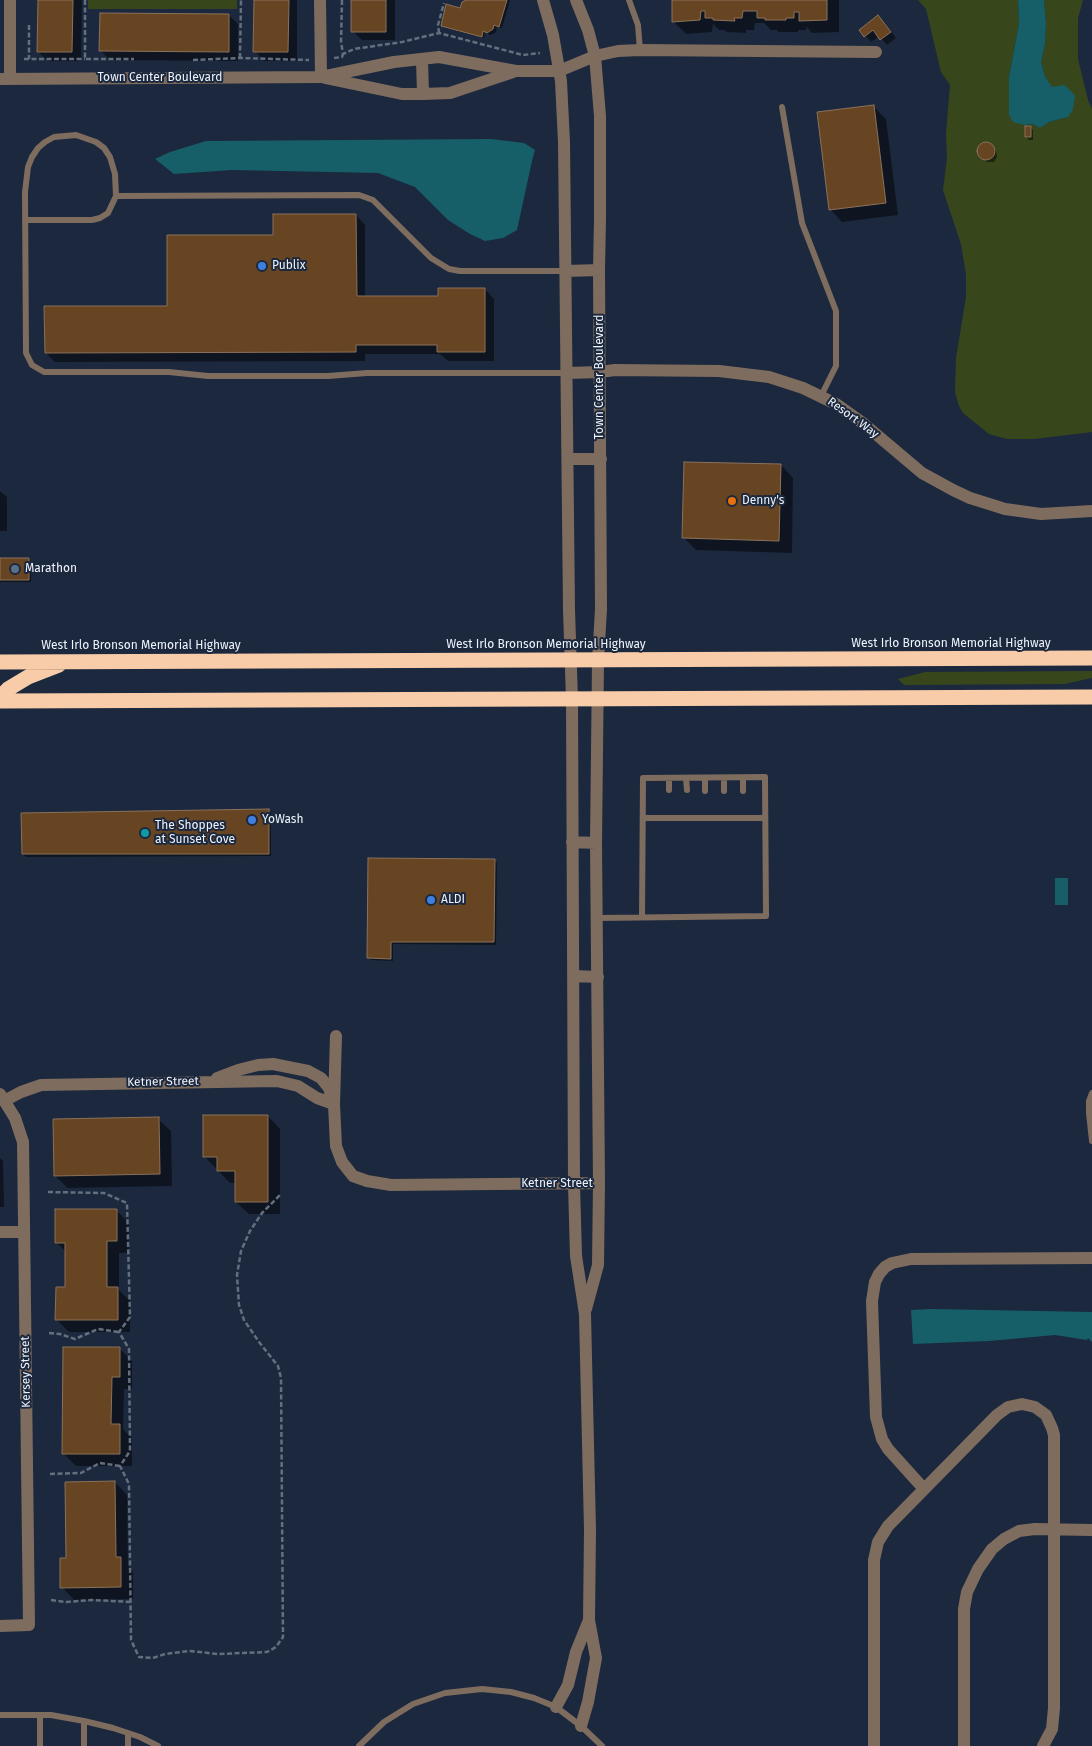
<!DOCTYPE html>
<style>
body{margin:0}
canvas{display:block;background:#1b283d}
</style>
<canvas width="1092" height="1746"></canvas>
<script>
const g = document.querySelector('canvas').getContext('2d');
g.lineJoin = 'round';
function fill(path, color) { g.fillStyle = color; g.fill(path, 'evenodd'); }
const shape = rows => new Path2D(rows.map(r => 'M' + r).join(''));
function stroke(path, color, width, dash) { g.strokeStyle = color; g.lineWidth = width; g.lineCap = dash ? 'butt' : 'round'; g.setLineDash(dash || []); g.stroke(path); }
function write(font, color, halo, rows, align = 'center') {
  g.font = font + ' "Fira Sans",sans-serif'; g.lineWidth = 4; g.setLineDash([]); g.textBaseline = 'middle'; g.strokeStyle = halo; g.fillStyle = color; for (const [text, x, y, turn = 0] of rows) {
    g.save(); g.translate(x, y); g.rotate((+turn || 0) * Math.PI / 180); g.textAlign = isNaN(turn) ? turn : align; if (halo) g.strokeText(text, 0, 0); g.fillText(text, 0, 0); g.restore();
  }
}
const green = shape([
 [88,0,237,0,237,9,88,9],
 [918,0,1018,0,1019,23,1009,77,1009,115,1025,125,1033,124,1040,128,1049,122,1068,117,1045,76,1041,62,1045,44,1046,24,1044,0,1083,0,1078,18,1078,59,1088,100,1092,109,1092,432,1034,439,1007,439,989,434,963,413,959,406,955,392,956,358,966,297,966,275,961,244,943,190,947,158,946,134,950,85,941,72,926,9],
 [1092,671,1092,678,1064,684,904,685,898,679,925,672]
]);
const water = shape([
 [1018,0,1044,0,1046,24,1045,44,1041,62,1045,76,1052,87,1064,85,1071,91,1075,96,1073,109,1068,117,1049,122,1040,128,1033,124,1025,125,1013,122,1009,115,1009,77,1019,23],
 [491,139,524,143,535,150,532,161,517,230,503,238,485,241,470,234,448,220,415,187,378,173,232,170,174,174,155,159,170,152,206,141],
 [1055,878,1068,878,1068,905,1055,905],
 [932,1309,1092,1312,1092,1342,1088,1338,1087,1340,1055,1335,989,1341,913,1344,911,1310]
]);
const shadow = shape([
 [39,0,82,0,81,61,48,61,38,52],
 [255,0,297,0,297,61,264,61,255,51],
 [353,0,395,0,395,40,362,40,353,31],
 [468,0,510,0,502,28,497,27,496,32,491,35,485,33,484,38,445,28,442,26,461,9],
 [673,0,839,0,839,32,812,33,806,26,806,30,798,30,798,32,778,32,777,30,771,30,764,23,755,23,754,30,746,30,746,33,727,32,724,30,719,30,713,24,712,32,686,34,673,21],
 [229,15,238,24,238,61,110,60,101,51],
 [884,22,896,38,887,45,879,36,871,42,861,30],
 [874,107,886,119,898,215,842,222,830,209],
 [1030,127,1033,130,1033,140,1029,140,1026,137],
 [989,143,996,150,997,157,994,162,987,162,979,155,978,149,982,144],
 [356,215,365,225,365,297,440,297,485,289,494,299,494,361,448,361,440,354,365,354,365,361,55,362,46,353,169,307,274,236],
 [781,465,793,478,792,553,696,550,684,538],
 [0,491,7,497,7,531,0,531],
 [0,559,29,559,31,562,31,582,0,582],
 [268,810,271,813,271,856,26,857,23,854],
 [494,860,497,863,496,945,393,944,393,961,371,960,369,958],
 [268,1116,280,1129,280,1214,249,1214,236,1202,236,1183,230,1183,204,1156],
 [158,1119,171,1131,172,1186,68,1188,55,1176],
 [0,1158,3,1161,4,1207,0,1207],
 [116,1210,129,1223,129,1253,119,1253,119,1290,130,1301,130,1332,69,1332,57,1320,66,1288,66,1252,56,1242],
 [120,1349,132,1361,132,1389,124,1389,123,1429,132,1438,132,1466,76,1466,63,1453],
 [115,1482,127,1495,128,1566,133,1571,133,1599,74,1600,62,1587,67,1559]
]);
const building = shape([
 [38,0,73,0,72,52,37,52,38,0],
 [254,0,289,0,288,52,253,52,254,0],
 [351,0,386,0,386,32,351,32,351,0],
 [466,0,507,0,499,27,494,25,493,29,487,33,483,31,482,37,441,26,446,4,460,8,462,2,466,0],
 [672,0,827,0,827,20,799,21,799,12,794,12,794,18,786,18,786,20,765,20,765,18,757,18,757,11,743,11,742,18,734,18,735,21,713,20,713,18,705,18,705,11,701,11,700,20,672,22,672,0],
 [100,13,229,14,229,52,99,51,100,13],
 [878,15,891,32,880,40,873,30,864,37,859,30,878,15],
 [874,105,886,203,829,210,817,112,874,105],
 [1025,126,1031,126,1031,137,1025,137,1025,126],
 '977 151a9 9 0 1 1 18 0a9 9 0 1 1-18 0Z',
 [273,214,356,214,357,296,438,296,438,288,485,288,485,352,437,352,437,345,356,345,356,352,45,353,44,306,167,306,167,235,273,235,273,214],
 [684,462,781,464,779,541,682,538,684,462],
 [0,558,29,558,29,580,0,580,0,558],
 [269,809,269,854,22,854,21,813,269,809],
 [368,858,495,859,494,942,391,942,391,959,367,958,368,858],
 [203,1115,268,1115,268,1202,235,1202,235,1171,217,1171,217,1157,203,1157,203,1115],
 [159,1117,160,1174,54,1176,53,1119,159,1117],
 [55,1209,117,1209,117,1241,107,1241,107,1287,118,1287,118,1320,55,1320,56,1287,65,1287,65,1243,55,1243,55,1209],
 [63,1347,120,1347,120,1377,112,1377,111,1424,120,1424,120,1454,62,1454,63,1347],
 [115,1481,116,1557,121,1557,121,1587,60,1588,60,1558,66,1558,65,1482,115,1481]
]);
const path = shape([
 [85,0,85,59,134,59],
 [342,0,341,41,343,54,354,49,402,42,439,33,523,55,540,53],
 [29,25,29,59],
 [439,33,438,25,444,3],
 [240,58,241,0],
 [334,58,342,57,343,54],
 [24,59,85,59],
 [193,60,240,58,309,60],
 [48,1192,104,1193,127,1203,130,1317,119,1332,129,1349,130,1451,120,1466,129,1484,131,1640,139,1657,153,1658,165,1654,189,1651,218,1654,267,1652,276,1647,283,1637,281,1378,278,1366,259,1342,244,1320,239,1305,237,1275,241,1251,250,1231,262,1213,281,1194],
 [49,1333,60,1334,75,1339,98,1329,119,1332],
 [50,1474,81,1473,100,1463,120,1466],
 [51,1600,66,1602,92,1600,131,1602]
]);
const lane = shape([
 [629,0,638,25,640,50],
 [782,107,802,223,836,311,836,366,821,396],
 [25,220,92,220,100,218,108,213,116,196],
 [566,271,460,271,449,269,431,258,373,200,359,195,116,196,115,174,110,157,104,148,96,142,76,135,54,137,45,142,38,148,32,157,28,167,25,192,26,353,32,365,44,372,169,372,208,376,328,376,367,373,567,373],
 [669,778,669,790],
 [686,778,687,790],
 [705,778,705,791],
 [724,778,724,791],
 [743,778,743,791],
 [643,818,765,818],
 [597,918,766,916,765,777,643,778,642,917],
 [1092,1093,1089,1101,1089,1113,1092,1141],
 [0,1715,51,1715,84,1721,113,1728,140,1737,158,1746],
 [84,1721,84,1746],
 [128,1733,128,1746],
 [40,1746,40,1715],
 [359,1746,384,1722,413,1704,445,1693,482,1689,511,1692,534,1698,556,1707,581,1726,602,1746]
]);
const street = shape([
 [10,0,10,79],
 [320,0,321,77],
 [543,0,553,35,561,81,564,142,569,610,572,699,574,1184,576,1256,585,1314,590,1530,589,1620,596,1658,588,1702,581,1726],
 [576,0,588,30,595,56,600,116,600,218,599,270,601,609,598,661,596,843,599,1183,598,1265,586,1309],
 [422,59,423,94],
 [325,78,402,94,423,94,450,93,513,72],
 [0,79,321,77,394,62,439,57,516,71,559,71,595,56,618,51,640,50,876,52],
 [566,271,599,270],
 [568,373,600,372,615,370,719,371,769,377,803,388,836,404,864,424,922,473,953,490,970,498,1005,509,1041,514,1092,511],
 [568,459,601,459],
 [572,842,596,843],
 [573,976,598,977],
 [336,1036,334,1104,336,1146,342,1162,353,1176,367,1181,391,1185,599,1183],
 [217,1078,238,1070,258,1065,273,1064,308,1071,321,1078,329,1088,332,1099],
 [0,1094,15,1118,23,1142,29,1625,0,1626],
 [4,1101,21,1092,41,1085,277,1081,298,1086,317,1098,334,1104],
 [0,1232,24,1232],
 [924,1489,888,1449,882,1439,876,1417,872,1301,875,1282,879,1274,885,1267,892,1263,911,1259,1092,1258],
 [556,1707,568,1685,576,1652,589,1620],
 [874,1746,874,1560,878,1542,888,1526,997,1415,1008,1407,1022,1404,1035,1407,1046,1415,1052,1428,1054,1435,1054,1708,1052,1729,1043,1746],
 [964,1746,964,1609,967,1592,978,1569,992,1549,1004,1539,1019,1531,1035,1529,1092,1530]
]);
const highway = shape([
 [0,662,1092,658],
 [0,697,8,689,28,677,59,665],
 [0,701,1092,697]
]);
const markers = [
 [262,266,5,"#3f7fe0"],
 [732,501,5,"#e8710a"],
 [15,569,5,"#5c6f8a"],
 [252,820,5,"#3f7fe0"],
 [145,833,5,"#0f9aa8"],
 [431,900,5,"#3f7fe0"]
];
const streetNames = [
 ["Town Center Boulevard",160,78],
 ["Town Center Boulevard",600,377,-90],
 ["Resort Way",853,418,36],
 ["West Irlo Bronson Memorial Highway",951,644],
 ["West Irlo Bronson Memorial Highway",546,645],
 ["West Irlo Bronson Memorial Highway",141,646],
 ["Ketner Street",163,1082,-1],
 ["Ketner Street",557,1184],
 ["Kersey Street",26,1372,-91]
];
const poiNames = [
 ["Publix",272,266],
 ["Denny's",742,501],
 ["Marathon",25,569],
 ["YoWash",262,820],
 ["The Shoppes",155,826],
 ["at Sunset Cove",155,840],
 ["ALDI",441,900]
];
fill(green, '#37471b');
fill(water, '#165e68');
fill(shadow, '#0007');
fill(building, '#684522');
stroke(building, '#89715b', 1);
stroke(path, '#636e7e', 2.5, [5, 2.5]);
stroke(lane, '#7e6c5e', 6);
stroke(street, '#7e6c5e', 12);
stroke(highway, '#f8cca8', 15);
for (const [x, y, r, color] of markers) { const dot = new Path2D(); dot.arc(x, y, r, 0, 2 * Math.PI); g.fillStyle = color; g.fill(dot); stroke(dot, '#1b283d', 2); }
write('12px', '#eef3fc', '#1b283d', streetNames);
write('12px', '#eef3fc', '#1b283d', poiNames, 'left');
</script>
